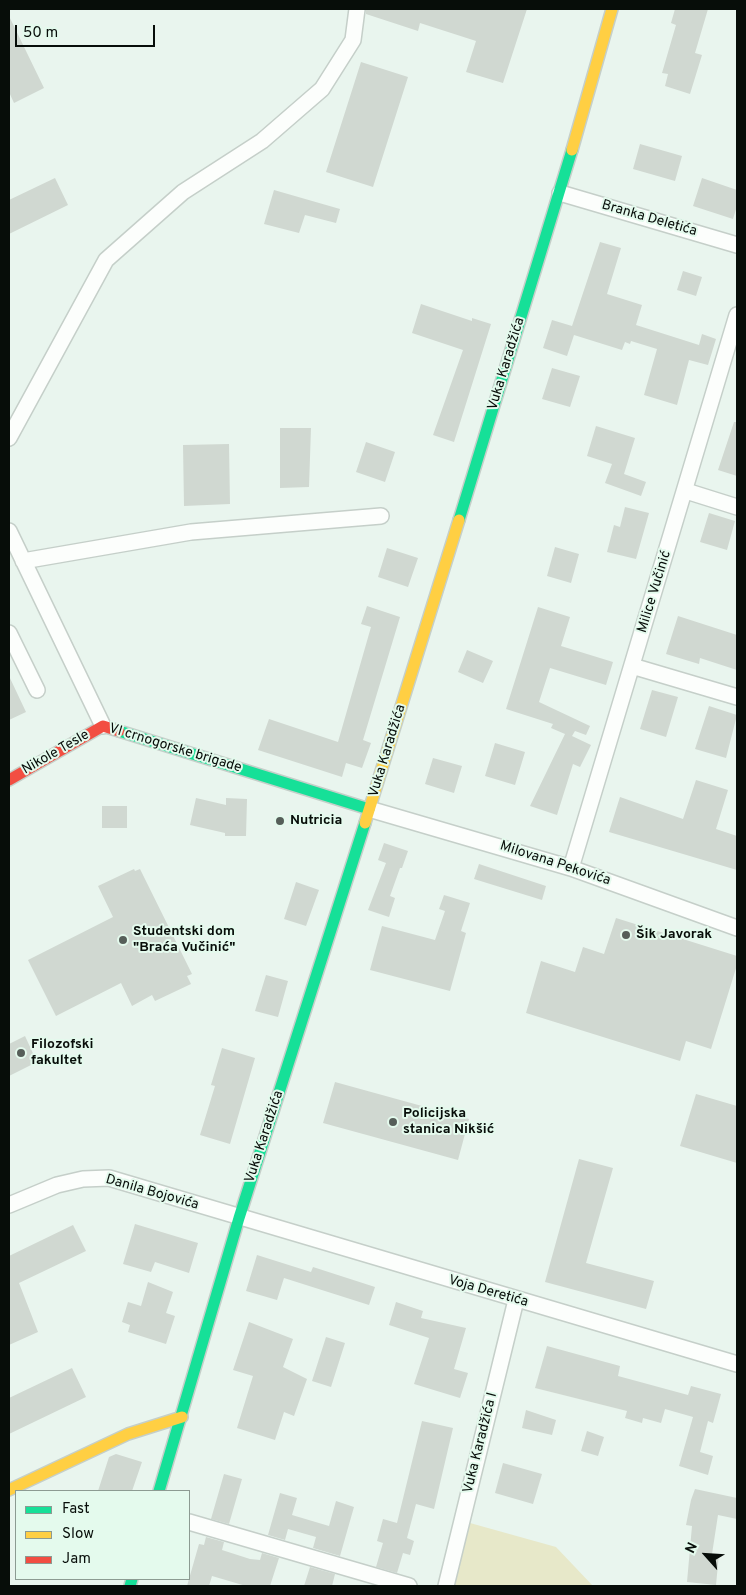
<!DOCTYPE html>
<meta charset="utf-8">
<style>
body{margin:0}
#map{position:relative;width:746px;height:1595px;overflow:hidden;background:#e9f5ee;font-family:Overpass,sans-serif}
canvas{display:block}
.frame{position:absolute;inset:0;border:10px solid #070d09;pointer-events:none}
.legend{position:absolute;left:15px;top:1490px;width:175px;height:90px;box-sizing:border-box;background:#e4faed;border:1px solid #8c9b92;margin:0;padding:6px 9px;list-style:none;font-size:15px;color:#070d09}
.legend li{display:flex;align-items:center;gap:10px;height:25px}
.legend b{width:25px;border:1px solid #8c9b92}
.north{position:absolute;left:681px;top:1530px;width:50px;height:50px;-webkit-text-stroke:4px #e4faed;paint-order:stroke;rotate:296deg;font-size:14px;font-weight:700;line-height:20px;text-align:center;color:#070d09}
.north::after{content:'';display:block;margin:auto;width:18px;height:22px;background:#070d09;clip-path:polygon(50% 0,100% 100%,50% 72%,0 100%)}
.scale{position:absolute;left:15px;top:25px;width:140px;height:22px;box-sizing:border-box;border:2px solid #070d09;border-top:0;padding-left:6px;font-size:15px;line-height:18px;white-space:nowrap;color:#070d09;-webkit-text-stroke:4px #e4faed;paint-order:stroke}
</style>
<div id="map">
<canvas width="746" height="1595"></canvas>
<div class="frame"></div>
<ul class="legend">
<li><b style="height:6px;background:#16e098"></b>Fast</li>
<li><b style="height:6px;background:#ffcf43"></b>Slow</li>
<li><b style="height:6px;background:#f24e42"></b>Jam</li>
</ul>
<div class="north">N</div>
<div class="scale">50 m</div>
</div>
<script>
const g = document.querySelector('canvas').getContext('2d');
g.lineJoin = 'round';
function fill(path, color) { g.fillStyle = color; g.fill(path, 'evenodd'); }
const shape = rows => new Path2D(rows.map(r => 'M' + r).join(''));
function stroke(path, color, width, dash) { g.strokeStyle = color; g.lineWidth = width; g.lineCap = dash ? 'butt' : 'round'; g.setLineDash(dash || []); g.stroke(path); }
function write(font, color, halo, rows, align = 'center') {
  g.font = font + ' Overpass,sans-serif'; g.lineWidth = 4; g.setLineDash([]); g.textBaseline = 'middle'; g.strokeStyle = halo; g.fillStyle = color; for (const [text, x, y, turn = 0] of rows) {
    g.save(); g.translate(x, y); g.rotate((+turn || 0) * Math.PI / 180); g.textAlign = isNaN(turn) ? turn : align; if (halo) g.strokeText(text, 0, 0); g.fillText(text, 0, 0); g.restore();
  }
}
const green = shape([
 [470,1523,556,1547,593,1586,454,1586]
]);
const building = shape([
 [366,9,527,9,503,83,466,72,476,41,420,23,418,31,366,14],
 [675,9,708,9,695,53,702,55,690,94,665,86,668,74,662,73,676,25,671,23],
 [9,16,44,88,14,103,9,92],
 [361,62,408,77,373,187,326,172],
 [640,144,682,156,675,181,633,169],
 [55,178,68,205,9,234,9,200],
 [702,178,737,190,737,206,733,219,693,206],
 [274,190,340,209,336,223,305,215,299,233,264,224],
 [600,242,621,248,607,294,642,305,636,325,699,345,702,334,716,339,708,365,689,360,677,405,644,395,657,349,631,341,630,344,625,342,622,350,574,335,567,356,543,348,552,320,572,326],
 [683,271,702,277,696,296,677,290],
 [421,304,472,321,472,318,491,324,454,442,433,435,463,350,412,333],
 [552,368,580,376,570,407,542,399],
 [734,422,737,422,737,476,718,470],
 [596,426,635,438,624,474,646,482,641,496,605,483,612,464,587,456],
 [280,428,311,428,309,487,280,488],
 [366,442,395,452,385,482,356,472],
 [229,444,230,504,184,506,183,445],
 [625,507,649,513,636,559,607,552,614,525,620,527],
 [709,513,735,521,727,550,700,542],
 [555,547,579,554,571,583,547,576],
 [387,548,418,558,408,587,378,577],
 [367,606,400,617,363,740,371,743,362,768,346,763,342,777,258,750,269,719,338,742,371,627,361,624],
 [538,607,570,617,561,646,613,662,606,685,550,668,539,702,590,726,586,735,575,731,572,736,591,745,580,767,573,764,557,815,530,806,565,734,551,728,553,724,506,709],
 [678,616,737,635,737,670,700,658,699,664,666,654],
 [467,650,493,661,483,683,458,672],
 [9,676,26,712,9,720],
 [652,690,678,697,666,737,640,729],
 [709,706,737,715,726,758,695,749],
 [495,743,525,752,515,785,485,776],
 [433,758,462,766,454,793,425,784],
 [696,780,728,790,716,829,737,836,737,870,609,832,620,797,683,819],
 [196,798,226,805,226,798,247,799,246,836,225,836,225,833,190,825],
 [102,806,127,806,127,828,102,828],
 [384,843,408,851,402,868,400,868,390,896,395,898,389,917,368,910,386,863,378,860],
 [479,864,546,886,542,900,474,879],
 [134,869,135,871,140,869,192,974,187,976,191,984,155,1001,152,995,132,1006,121,983,56,1016,28,960,113,917,98,886],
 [296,882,319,890,306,926,284,919],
 [444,895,470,903,461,931,466,933,450,991,370,970,382,926,435,940,445,911,439,909],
 [616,918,737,956,737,965,711,1049,686,1041,680,1061,526,1013,541,961,575,972,583,947,604,954],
 [266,975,288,981,278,1017,255,1011],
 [25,1036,37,1062,9,1076,9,1044],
 [222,1048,255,1058,230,1144,200,1135,215,1086,211,1085],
 [335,1082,469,1119,458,1160,323,1123],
 [696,1094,737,1106,737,1163,680,1146],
 [579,1159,613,1168,586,1263,654,1281,646,1309,545,1282],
 [135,1224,198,1243,189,1273,155,1262,151,1272,123,1264],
 [73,1225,86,1251,19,1283,38,1332,9,1345,9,1256],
 [257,1255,311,1272,313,1267,375,1287,369,1305,284,1278,277,1300,246,1291],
 [148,1282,173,1292,166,1313,175,1316,166,1344,128,1332,130,1325,122,1322,128,1302,141,1306],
 [396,1302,423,1311,421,1318,466,1328,454,1369,468,1373,460,1398,414,1384,429,1338,389,1325],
 [249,1322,293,1339,283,1367,307,1379,294,1416,284,1412,275,1440,237,1428,253,1376,233,1370],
 [326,1337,345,1343,331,1387,312,1381],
 [547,1346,620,1366,618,1376,688,1395,691,1386,721,1394,713,1423,708,1421,700,1452,713,1456,708,1475,679,1466,693,1417,665,1409,661,1423,643,1418,642,1423,625,1418,627,1411,535,1388],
 [72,1368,86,1397,9,1434,9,1398],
 [526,1410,556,1420,552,1435,522,1428],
 [422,1421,453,1428,434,1509,416,1504,407,1538,414,1541,410,1555,403,1553,397,1573,376,1567,383,1543,377,1541,383,1519,397,1523],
 [587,1431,604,1437,598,1456,581,1451],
 [116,1454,142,1462,132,1491,98,1491,109,1457],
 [503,1463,542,1474,533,1504,495,1493],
 [224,1474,242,1479,229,1524,211,1519],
 [695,1489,737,1498,737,1519,718,1515,712,1554,719,1554,716,1585,687,1582,692,1526,686,1525,691,1500],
 [280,1493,297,1498,292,1515,329,1526,336,1501,354,1507,340,1556,313,1548,316,1537,288,1529,285,1540,268,1535],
 [206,1537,224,1542,222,1550,250,1559,260,1560,262,1553,279,1558,270,1586,246,1586,212,1576,209,1586,187,1586,199,1544,204,1545],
 [310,1567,335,1574,332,1586,304,1586]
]);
const street = shape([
 [560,193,737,245],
 [9,438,106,260,183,192,262,141,322,89,353,40,357,9],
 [686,491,737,507],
 [9,531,103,726],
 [23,561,191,532,381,516],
 [9,633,37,690],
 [632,666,737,697],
 [369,809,571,868,737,928],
 [571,868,737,315],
 [9,1205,57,1185,83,1179,109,1178,737,1364],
 [189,1522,409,1586],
 [446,1586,516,1300]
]);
const fast = shape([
 [459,520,572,150],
 [119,731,369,809],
 [159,1491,239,1218,365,823],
 [130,1586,132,1579]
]);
const slow = shape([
 [572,150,612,9],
 [365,823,459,520],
 [9,1490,128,1434,182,1417]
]);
const jam = shape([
 [9,780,103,726,119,731]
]);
const markers = [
 [280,821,5,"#565e59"],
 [626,935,5,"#565e59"],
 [123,940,5,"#565e59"],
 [21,1053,5,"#565e59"],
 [393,1122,5,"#565e59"]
];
const streetNames = [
 ["Branka Deletića",649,219,16],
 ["Vuka Karadžića",507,364,-73],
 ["Milice Vučinić",655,592,-73],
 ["VI crnogorske brigade",175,749,17],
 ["Vuka Karadžića",388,751,-73],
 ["Nikole Tesle",56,753,-30],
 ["Milovana Pekovića",555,864,18],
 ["Vuka Karadžića",265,1137,-72],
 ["Danila Bojovića",152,1193,16],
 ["Voja Deretića",488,1292,16],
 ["Vuka Karadžića I",481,1443,-76]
];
const poiNames = [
 ["Nutricia",290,821],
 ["Studentski dom",133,932],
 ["\"Braća Vučinić\"",133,948],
 ["Šik Javorak",636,935],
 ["Filozofski",31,1045],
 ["fakultet",31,1061],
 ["Policijska",403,1114],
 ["stanica Nikšić",403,1130]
];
fill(green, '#e7e8c9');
fill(building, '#d0d8d1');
stroke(street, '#c5cfc9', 18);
stroke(fast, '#c5cfc9', 14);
stroke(slow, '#c5cfc9', 14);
stroke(jam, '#c5cfc9', 14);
stroke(street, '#fcfefc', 15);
stroke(fast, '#16e098', 11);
stroke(slow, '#ffcf43', 11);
stroke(jam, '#f24e42', 11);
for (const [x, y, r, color] of markers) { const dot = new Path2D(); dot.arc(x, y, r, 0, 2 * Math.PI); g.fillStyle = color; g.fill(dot); stroke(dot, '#e4faed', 2); }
write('14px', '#070d09', '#e4faed', streetNames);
write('bold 14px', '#070d09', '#e4faed', poiNames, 'left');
</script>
